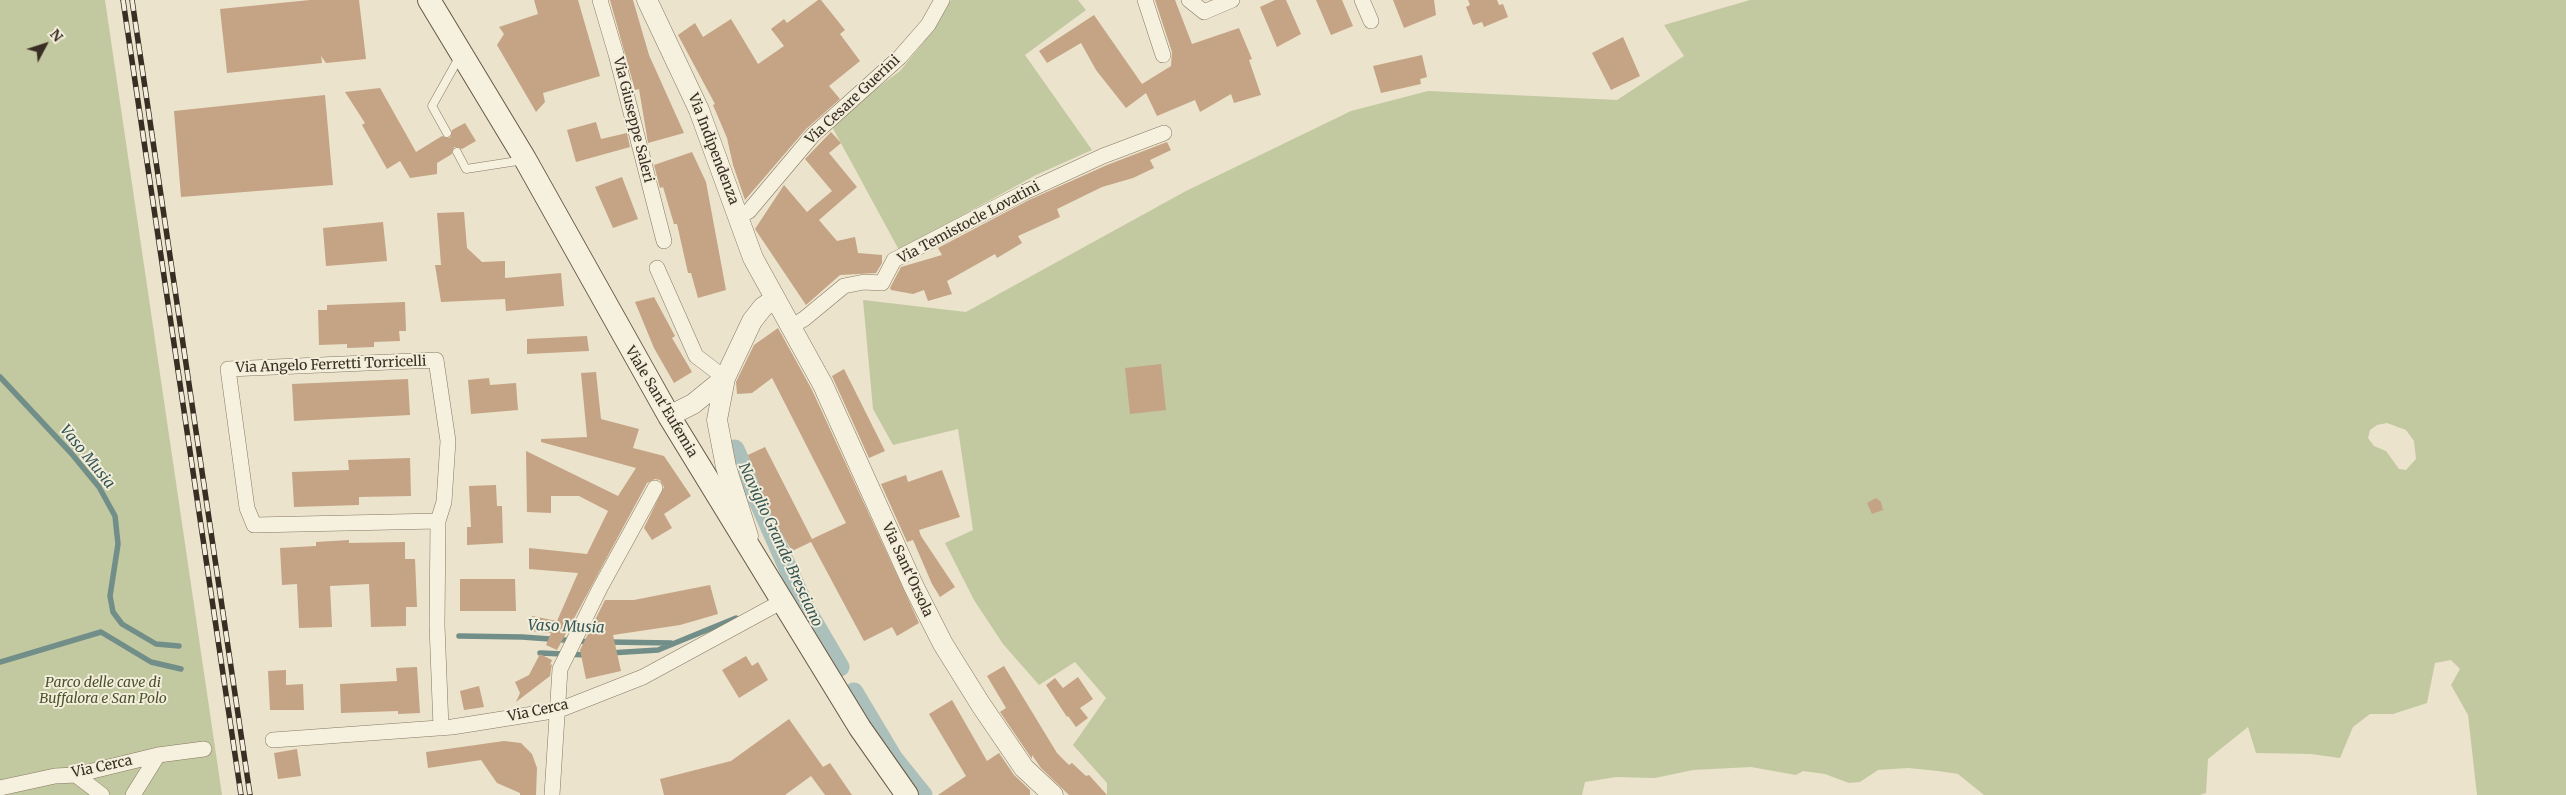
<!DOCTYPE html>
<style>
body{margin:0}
#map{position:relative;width:2566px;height:795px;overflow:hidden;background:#ebe3cc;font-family:Merriweather,serif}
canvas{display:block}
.north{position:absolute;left:20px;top:20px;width:50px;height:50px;-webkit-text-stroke:4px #f3eddb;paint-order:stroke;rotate:50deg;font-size:14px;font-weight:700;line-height:20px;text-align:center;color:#392e23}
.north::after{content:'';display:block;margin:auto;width:18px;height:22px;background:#392e23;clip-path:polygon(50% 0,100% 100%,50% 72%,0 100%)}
</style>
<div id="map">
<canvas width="2566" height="795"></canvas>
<div class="north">N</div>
</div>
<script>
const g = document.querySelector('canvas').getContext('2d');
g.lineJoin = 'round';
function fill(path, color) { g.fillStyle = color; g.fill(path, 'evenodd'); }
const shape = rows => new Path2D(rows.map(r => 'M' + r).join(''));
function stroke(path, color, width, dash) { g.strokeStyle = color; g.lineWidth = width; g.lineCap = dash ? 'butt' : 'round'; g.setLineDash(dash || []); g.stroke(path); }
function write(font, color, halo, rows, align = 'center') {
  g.font = font + ' Merriweather,serif'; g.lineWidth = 4; g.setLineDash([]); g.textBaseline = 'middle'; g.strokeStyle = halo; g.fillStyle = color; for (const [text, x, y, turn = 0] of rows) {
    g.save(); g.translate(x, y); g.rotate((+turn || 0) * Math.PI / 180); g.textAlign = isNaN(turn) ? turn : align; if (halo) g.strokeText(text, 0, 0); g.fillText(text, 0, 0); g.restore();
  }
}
const green = shape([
 [0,0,105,0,222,795,0,795],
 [951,0,1078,0,1086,10,1025,55,1092,150,1036,175,899,250,830,123,900,71,923,43],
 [1750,0,2566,0,2566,795,2477,795,2468,715,2451,685,2460,669,2451,660,2435,663,2427,703,2393,714,2370,714,2353,727,2340,758,2311,754,2256,753,2248,727,2208,759,2206,793,2200,795,1984,795,1958,774,1938,771,1908,768,1878,770,1860,782,1849,783,1825,774,1803,771,1796,775,1751,767,1693,770,1655,778,1616,777,1585,782,1582,795,1107,795,1107,783,1073,745,1106,698,1075,662,1039,685,1003,644,974,600,945,543,973,530,958,429,893,445,873,409,863,300,966,312,1186,191,1351,111,1428,91,1617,100,1684,56,1664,25],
 [2387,423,2406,430,2414,441,2416,459,2406,470,2399,469,2386,451,2374,446,2368,438,2370,430,2377,425]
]);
const stream = shape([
 [0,377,71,453,99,487,115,516,118,544,110,596,113,612,122,624,156,644,179,646],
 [459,636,522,637,592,642],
 [608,642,671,643],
 [540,653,588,655],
 [610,653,658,650,736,618],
 [0,662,101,632,151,662,181,669]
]);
const canal = shape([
 [735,449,806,609,840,667],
 [854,692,894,759,923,795]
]);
const building = shape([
 [310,0,359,0,366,59,326,63,321,56,322,63,227,73,220,9],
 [534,0,578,0,600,76,543,93,545,102,536,112,497,45,504,34,499,27,538,14],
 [610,0,633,0,649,55,684,133,648,143,639,89,635,90],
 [818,0,821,0,845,30,840,34,860,61,829,86,840,99,806,129,745,200,733,165,727,138,713,105,715,104,678,35,695,23,703,37,731,19,758,64,784,46,771,29,784,19,787,23],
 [1155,0,1175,0,1192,44,1239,28,1252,59,1249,60,1261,95,1234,103,1231,94,1200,112,1195,100,1157,116,1146,93,1126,108,1096,70,1081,43,1047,63,1039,51,1094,15,1142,84,1171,66,1172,52],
 [1275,0,1286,0,1301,34,1277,47,1260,7],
 [1316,0,1342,0,1353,26,1331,35],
 [1393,0,1434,0,1436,15,1404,28],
 [1468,0,1497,0,1499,5,1503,4,1508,17,1484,27,1482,22,1473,25,1466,7,1470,5],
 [1623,37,1640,76,1611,90,1592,53],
 [1422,55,1427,77,1420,79,1421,84,1381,93,1373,66],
 [380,88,416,152,442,136,450,138,452,130,465,123,476,141,462,149,454,147,452,154,437,163,437,174,410,178,400,161,387,169,362,125,365,123,345,92],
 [325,95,333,185,181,197,174,111],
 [596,122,601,139,627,133,630,147,576,162,567,130],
 [831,132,841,143,829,153,857,187,819,220,837,241,855,237,858,253,882,255,882,263,876,273,840,275,806,305,755,229,784,185,807,212,832,191,805,159],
 [1167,142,1171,150,1150,160,1154,168,1133,178,1102,187,1057,209,1060,217,1018,236,1022,243,997,258,995,254,947,281,952,294,928,301,924,290,913,294,891,290,890,288,901,267,942,255,938,248,1029,200,1107,165],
 [692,152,706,182,726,290,698,298,691,273,688,273,677,224,674,224,663,187,660,188,654,165],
 [622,177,638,219,613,228,595,187],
 [464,212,467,248,482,262,505,261,505,278,561,273,564,306,506,311,505,299,441,302,435,265,441,265,437,213],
 [383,222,387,261,326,266,323,228],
 [654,297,675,336,672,338,692,372,674,383,654,348,635,302],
 [405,302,406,331,399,331,400,341,374,342,374,347,347,348,347,344,319,345,318,310,327,310,327,305],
 [778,328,812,390,919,623,897,636,892,627,864,641,811,542,792,551,772,516,748,455,765,447,812,539,846,523,772,378,752,393,737,394,736,382,754,345],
 [587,336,589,351,527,354,527,339],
 [1161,364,1166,410,1130,414,1125,368],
 [844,369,885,451,869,458,832,376],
 [596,372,601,419,639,429,633,448,664,456,691,496,664,514,672,528,652,540,644,528,664,487,660,480,655,479,647,483,557,650,546,645,551,633,530,631,532,616,557,621,578,573,529,569,529,548,587,554,608,511,579,496,551,496,551,513,527,512,526,451,618,496,636,468,541,442,541,439,587,437,581,373],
 [489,378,490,385,516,383,518,410,471,414,468,380],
 [408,379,410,415,294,421,292,384],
 [410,458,411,496,359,497,359,505,294,507,292,472,349,470,348,460],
 [942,470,960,517,919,530,921,536,955,587,940,597,932,584,913,540,907,542,881,484,906,475,908,482],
 [496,485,497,506,502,506,503,543,467,545,467,527,471,527,469,486],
 [1876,498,1881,502,1883,510,1872,514,1867,503],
 [349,540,349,543,405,542,405,559,415,559,417,607,406,607,406,626,371,627,369,584,330,586,332,627,299,628,297,584,282,585,280,548,316,546,316,542],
 [460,579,515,579,516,611,460,611],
 [710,585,718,614,680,625,613,635,621,671,586,679,580,650,605,600,634,600],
 [540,654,552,660,550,665,552,664,550,676,516,702,520,693,515,682,529,675],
 [746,656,752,666,758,662,768,680,739,698,722,670],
 [1004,666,1057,753,1069,765,1072,763,1086,776,1089,775,1107,795,1069,795,1041,768,1032,755,1032,759,1000,712,1006,708,987,676],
 [417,667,420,713,398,714,398,711,341,713,340,684,397,681,396,668],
 [286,670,286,685,303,684,304,710,270,710,268,671],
 [1078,677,1093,699,1080,708,1088,718,1076,727,1068,716,1067,717,1046,685,1055,678,1063,688],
 [479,686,484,707,464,710,460,691],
 [952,700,987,761,999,753,1014,775,1030,790,1030,795,938,795,966,776,929,714],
 [789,719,823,767,830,763,852,795,825,795,811,776,785,795,664,795,660,779,731,761],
 [504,741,521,743,532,754,537,768,536,795,520,795,520,793,497,783,481,760,428,768,426,752],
 [297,749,301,776,278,779,274,753]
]);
const service = shape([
 [447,133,432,106,460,56],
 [457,152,466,169,524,160]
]);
const minor = shape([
 [600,0,616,54,664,241],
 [1145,0,1163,55],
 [1189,0,1204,12,1232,0],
 [1362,0,1371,21],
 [739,216,749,211,813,135,900,57,928,25,942,0],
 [657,268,696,356,725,378],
 [790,327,804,319,844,286,864,282,882,283,894,260,1025,192,1103,156,1164,133],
 [438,521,254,525,247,508,228,369,436,360,448,441,444,502,438,521,437,625,441,728],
 [273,740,452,727,559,710,643,677,781,602],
 [76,775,102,795],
 [0,788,55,776,76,775,158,755,204,749],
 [133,795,158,755],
 [552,795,560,669,600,588,655,488]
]);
const tertiary = shape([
 [647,0,699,110,753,258,823,385,914,587,943,644,981,705,1024,768,1053,795],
 [669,416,693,404,725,378],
 [748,536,726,467,717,420,725,378,752,321,763,307,775,299]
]);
const secondary = shape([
 [429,0,525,159,669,416,860,728,907,795]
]);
const rail = shape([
 [123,0,241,795],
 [132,0,250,795]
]);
const streetNames = [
 ["Via Cesare Guerini",853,100,-43],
 ["Via Giuseppe Saleri",633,120,76],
 ["Via Indipendenza",713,149,69],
 ["Via Temistocle Lovatini",969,223,-28],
 ["Via Angelo Ferretti Torricelli",331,365,-2],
 ["Viale Sant'Eufemia",661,402,59],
 ["Via Sant'Orsola",907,570,65],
 ["Via Cerca",538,711,-12],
 ["Via Cerca",102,767,-12]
];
const parkNames = [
 ["Parco delle cave di",103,683],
 ["Buffalora e San Polo",103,699]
];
const waterNames = [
 ["Vaso Musia",87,457,51],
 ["Naviglio Grande Bresciano",780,545,65],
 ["Vaso Musia",566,627,2]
];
fill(green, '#c2c9a0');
stroke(stream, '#728e89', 5.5);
stroke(canal, '#abc0bb', 19);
fill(building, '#c5a385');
stroke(service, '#877761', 9);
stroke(minor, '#877761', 16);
stroke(tertiary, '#877761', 21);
stroke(secondary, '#695844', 24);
stroke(service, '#f6f0de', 8);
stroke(minor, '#f6f0de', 15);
stroke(tertiary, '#f6f0de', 20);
stroke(secondary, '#f6f0de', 22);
stroke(rail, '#392e23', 5.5);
stroke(rail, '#f3eddb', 4, [11]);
write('14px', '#392e23', '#f3eddb', streetNames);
write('italic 14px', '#48532b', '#f3eddb', parkNames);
write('italic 15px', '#345756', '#f3eddb', waterNames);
</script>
